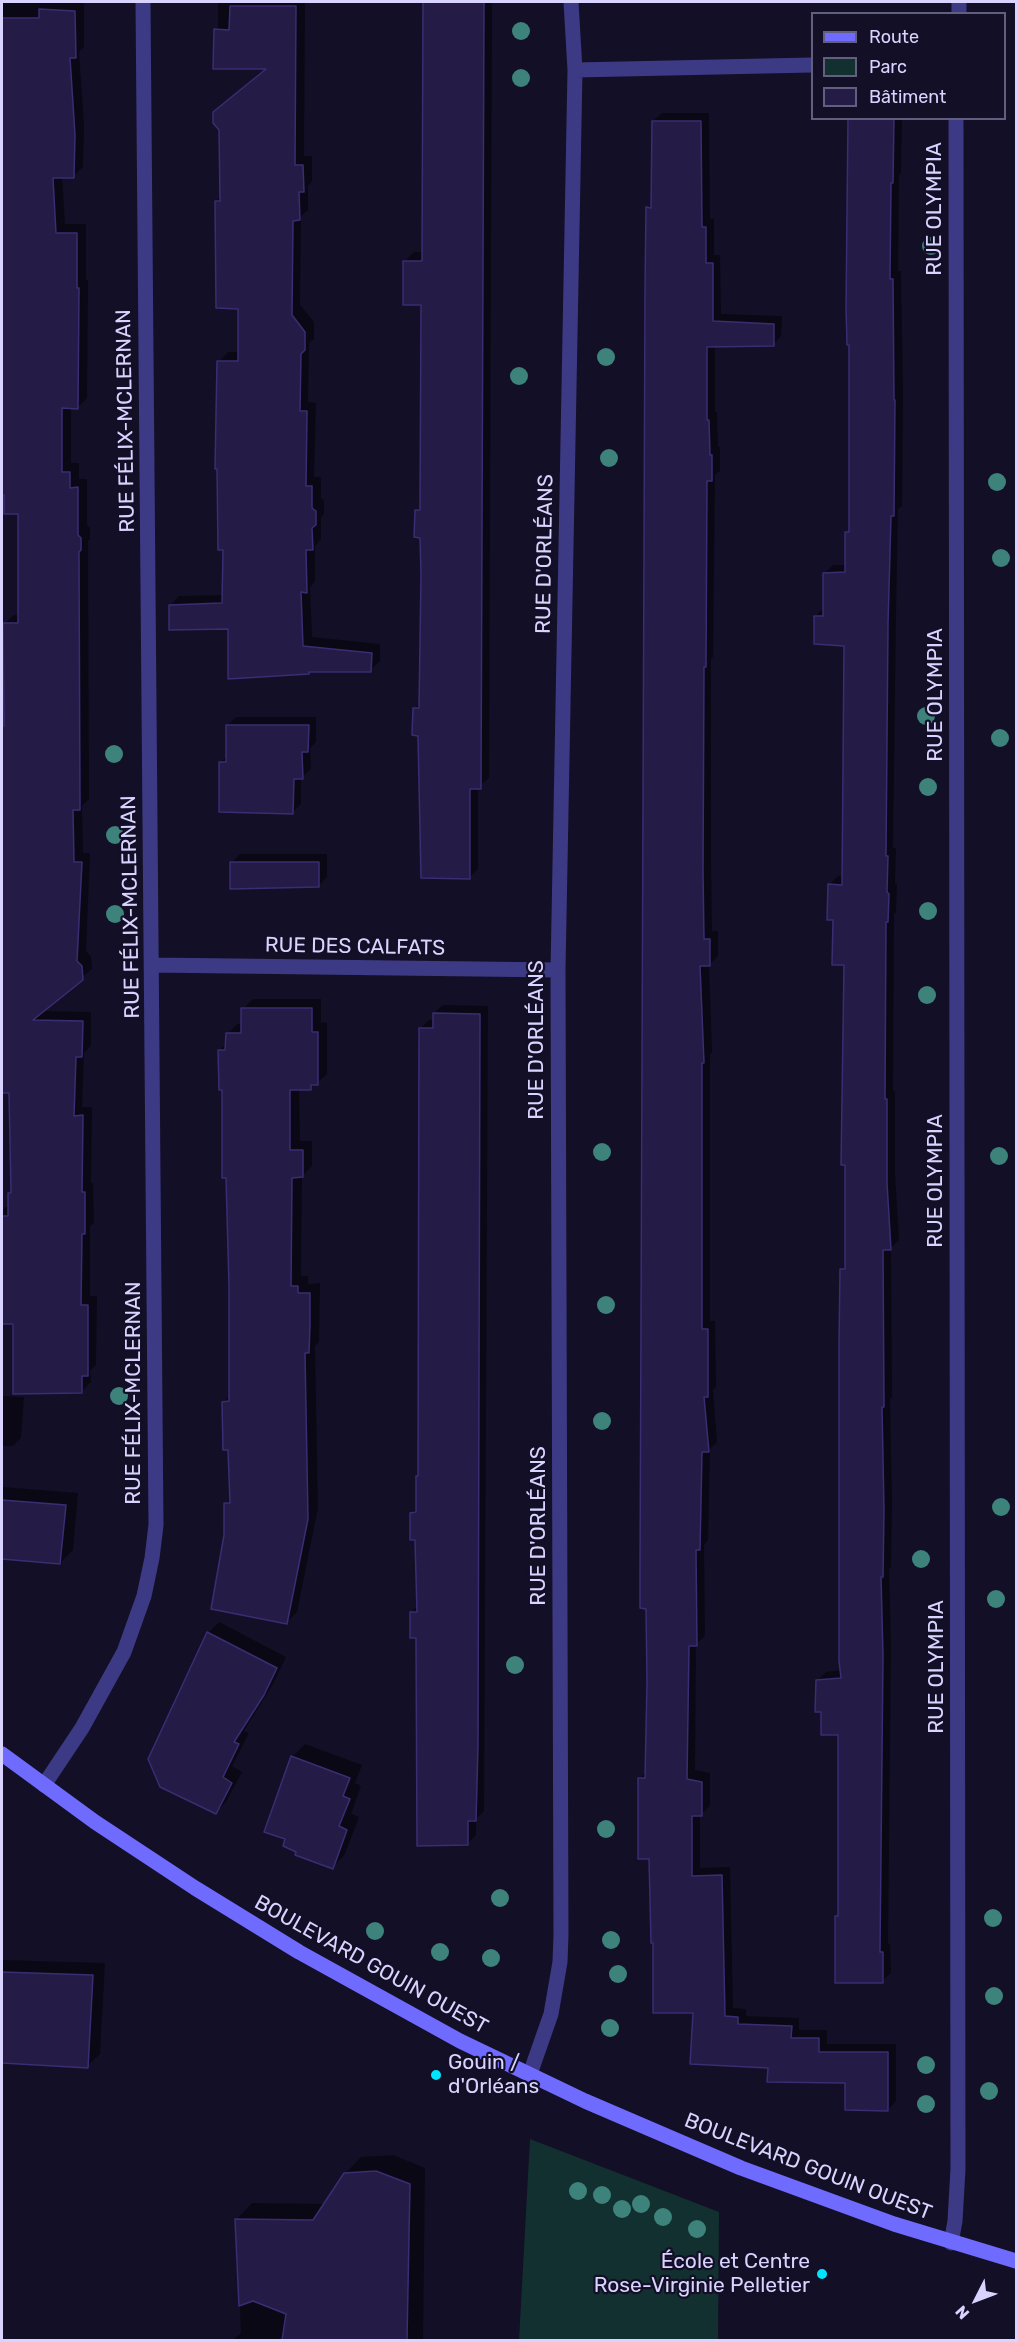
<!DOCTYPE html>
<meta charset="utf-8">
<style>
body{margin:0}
#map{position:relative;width:1018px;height:2342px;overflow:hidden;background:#130f26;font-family:Rubik,sans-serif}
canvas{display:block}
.frame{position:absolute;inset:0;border:3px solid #d9d4ff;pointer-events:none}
.legend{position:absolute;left:811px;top:12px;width:195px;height:108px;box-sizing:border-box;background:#130f26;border:2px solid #625e7d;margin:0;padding:8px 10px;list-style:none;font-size:18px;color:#d9d4ff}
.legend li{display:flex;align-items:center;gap:12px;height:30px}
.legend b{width:30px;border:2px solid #625e7d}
.north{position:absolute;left:946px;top:2270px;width:60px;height:60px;-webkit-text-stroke:4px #130f26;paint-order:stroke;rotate:228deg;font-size:16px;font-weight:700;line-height:24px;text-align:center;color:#d9d4ff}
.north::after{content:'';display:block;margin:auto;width:21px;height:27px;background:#d9d4ff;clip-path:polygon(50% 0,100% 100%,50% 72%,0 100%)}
</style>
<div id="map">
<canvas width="1018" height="2342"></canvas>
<div class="frame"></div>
<ul class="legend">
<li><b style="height:8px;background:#6f6bff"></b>Route</li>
<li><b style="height:16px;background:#12302f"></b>Parc</li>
<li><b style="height:16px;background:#241b47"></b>Bâtiment</li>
</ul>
<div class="north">N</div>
</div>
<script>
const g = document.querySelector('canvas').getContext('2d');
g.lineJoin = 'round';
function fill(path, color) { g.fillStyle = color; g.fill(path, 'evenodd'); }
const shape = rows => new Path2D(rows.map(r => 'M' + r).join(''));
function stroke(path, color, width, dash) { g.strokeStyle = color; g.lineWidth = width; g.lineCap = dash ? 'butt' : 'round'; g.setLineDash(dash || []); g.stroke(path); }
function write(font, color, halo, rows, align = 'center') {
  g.font = font + ' Rubik,sans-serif'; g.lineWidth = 4.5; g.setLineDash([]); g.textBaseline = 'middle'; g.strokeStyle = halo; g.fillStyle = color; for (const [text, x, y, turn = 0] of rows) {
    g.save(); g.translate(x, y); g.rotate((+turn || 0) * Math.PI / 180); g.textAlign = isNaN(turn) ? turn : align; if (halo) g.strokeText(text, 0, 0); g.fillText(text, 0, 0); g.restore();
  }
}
const green = shape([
 [530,2139,719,2212,718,2340,519,2340]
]);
const shadow = shape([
 [2,2,84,2,84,47,79,52,84,125,83,167,73,176,62,176,65,224,86,224,86,280,88,280,87,398,78,407,71,407,71,463,79,463,79,479,87,479,87,525,90,528,90,539,88,541,89,799,82,806,83,853,90,853,86,951,91,957,92,969,41,1011,91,1012,91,1046,84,1053,82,1107,92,1107,91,1183,93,1183,94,1223,90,1226,90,1296,97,1296,96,1365,90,1371,91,1382,81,1392,14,1323,2,1323,2,1211,5,1207,9,1207,9,1194,13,1190,11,1091,2,1091,2,1036,4,1033,2,925,2,725,5,721,4,624,14,615,20,615,19,512,6,494,2,493],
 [218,2,305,2,304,156,312,156,312,181,308,186,308,210,301,216,300,305,314,322,314,339,309,343,308,402,316,403,314,477,321,477,321,498,324,501,324,514,321,517,321,539,315,546,315,582,310,587,312,637,380,644,380,661,370,670,229,628,170,606,179,596,224,595,225,549,219,362,228,352,239,352,239,307,216,201,222,196,220,130,214,112,267,67,215,30,218,27],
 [424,2,492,2,489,778,478,787,478,869,469,878,420,735,415,708,421,702,421,536,416,511,422,505,423,303,405,261,414,252,424,252],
 [662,113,709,113,710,219,714,219,714,255,720,255,721,314,782,316,781,336,773,345,715,346,715,412,717,412,718,447,720,447,720,471,715,475,713,657,711,659,711,862,712,931,718,931,718,956,709,965,712,1053,710,1054,710,1321,715,1321,716,1387,713,1390,717,1442,710,1449,708,1540,704,1545,705,1636,696,1644,695,1770,710,1773,710,1806,700,1815,700,1868,730,1867,733,2008,746,2009,746,2016,799,2018,799,2030,827,2030,827,2044,896,2044,896,2101,888,2110,847,2081,769,2067,695,2011,650,1857,639,1779,646,1772,648,1682,648,208,652,203,653,121],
 [849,118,902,118,901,173,899,175,898,271,901,271,903,392,902,506,898,509,896,615,893,848,896,848,895,883,897,885,896,912,894,914,893,1091,895,1091,895,1174,899,1240,891,1248,892,1397,890,1399,892,1500,891,1567,889,1569,891,1646,888,1944,890,1944,891,1973,882,1981,837,1916,840,1913,839,1734,823,1711,817,1681,826,1672,842,1670,842,1270,846,1265,845,964,834,918,829,885,838,876,844,877,846,644,815,616,824,608,824,574,833,565,847,565,847,533,850,529],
 [236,717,316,717,316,742,310,748,311,769,301,778,301,804,293,812,221,762,228,755,228,725],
 [240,854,327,854,327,877,318,886,231,863],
 [253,999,321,999,321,1023,327,1022,327,1074,311,1088,299,1088,300,1141,312,1141,312,1166,302,1176,301,1276,308,1276,308,1284,320,1283,319,1342,315,1346,318,1508,297,1612,287,1622,226,1535,226,1504,231,1498,230,1448,224,1402,230,1395,230,1286,220,1050,227,1043,227,1034,237,1024,243,1024,243,1009],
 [443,1005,488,1006,484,1811,476,1819,476,1835,468,1843,411,1612,418,1606,417,1539,411,1513,418,1507,417,1476,419,1475,421,1028,429,1020,434,1020,434,1013],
 [2,1396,24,1397,21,1438,13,1446,2,1446],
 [2,1487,78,1493,73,1550,60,1563,2,1559],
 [219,1622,286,1657,274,1682,244,1731,249,1733,232,1766,242,1772,226,1802,216,1812,208,1633],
 [305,1744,362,1765,355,1783,361,1786,351,1814,359,1817,345,1854,333,1867,292,1757],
 [2,1960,105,1963,100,2054,87,2066,2,2061],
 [393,2155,425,2168,423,2340,233,2340,241,2333,236,2220,252,2203,325,2204,345,2174,361,2157]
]);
const building = shape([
 [423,2,484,2,481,789,470,789,470,879,421,878,418,736,412,735,413,708,419,708,421,574,420,538,414,537,415,510,420,510,421,305,403,305,403,261,422,261,423,2],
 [230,6,296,6,295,165,303,165,304,192,299,192,300,220,293,221,292,315,305,332,305,350,301,354,300,411,307,411,306,486,312,486,312,508,316,511,316,525,312,528,313,550,306,550,307,593,301,592,303,646,372,653,371,672,309,672,309,674,228,679,228,629,169,630,169,605,222,603,223,550,218,550,217,469,215,469,217,361,238,361,238,309,216,308,215,201,220,201,219,130,213,123,213,112,266,69,213,69,214,29,229,30,230,6],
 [39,9,75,11,76,58,70,58,75,135,74,178,53,178,56,233,77,233,77,288,79,288,78,409,62,408,62,472,70,472,70,488,78,487,78,535,81,538,81,550,79,552,80,810,73,810,74,862,82,862,77,961,82,966,83,980,33,1020,83,1021,82,1057,76,1057,74,1116,83,1115,82,1192,85,1192,85,1234,82,1234,81,1305,88,1305,88,1376,82,1376,82,1393,13,1394,13,1324,2,1324,2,1216,8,1216,8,1193,11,1193,9,1093,2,1093,2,726,4,726,3,623,18,623,18,514,4,514,4,495,2,495,2,18,39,18,39,9],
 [848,118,894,118,893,183,891,183,890,279,893,279,894,400,895,400,894,516,891,516,888,624,886,856,888,856,887,892,889,894,888,922,886,922,885,1099,887,1099,887,1183,891,1250,883,1250,884,1407,882,1407,884,1510,883,1577,881,1577,883,1655,880,1952,883,1952,883,1983,835,1983,835,1916,838,1916,838,1735,821,1735,821,1712,815,1712,816,1680,841,1678,839,1661,839,1346,840,1269,845,1269,845,1165,841,1165,844,965,832,965,833,920,827,920,828,884,842,885,844,646,814,644,814,616,823,616,823,573,845,572,845,532,849,532,849,345,847,345,846,308,848,118],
 [652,121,701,121,702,227,706,227,706,263,713,263,713,321,774,324,774,346,707,347,707,420,709,420,710,455,712,455,712,481,707,481,706,667,704,667,703,872,704,939,710,939,710,966,700,966,704,1063,702,1063,702,1329,708,1329,708,1397,704,1397,709,1452,702,1452,700,1550,696,1550,697,1646,689,1646,687,1779,702,1782,702,1816,692,1816,692,1876,722,1875,725,2016,738,2017,738,2024,792,2026,791,2038,819,2038,819,2052,888,2052,888,2111,845,2110,845,2083,767,2082,768,2068,690,2064,693,2013,653,2013,653,1943,651,1943,649,1859,638,1859,638,1778,645,1778,647,1682,646,1609,640,1608,640,1575,645,288,646,207,651,208,652,121],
 [226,725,309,725,308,752,302,752,303,779,294,779,293,814,219,812,219,762,226,762,226,725],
 [230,862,319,862,319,887,230,889,230,862],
 [241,1008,312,1008,312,1032,318,1032,318,1085,311,1085,311,1090,290,1090,290,1150,303,1150,303,1177,292,1178,291,1286,298,1286,298,1293,310,1293,310,1324,309,1353,305,1353,308,1519,287,1624,211,1609,224,1535,224,1503,230,1503,228,1450,223,1450,222,1402,229,1401,229,1286,226,1178,222,1178,222,1090,219,1090,218,1050,225,1050,226,1033,241,1033,241,1008],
 [433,1013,480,1014,478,1745,476,1821,468,1821,468,1845,417,1846,416,1638,410,1638,410,1612,417,1612,415,1540,410,1540,410,1513,416,1512,416,1476,418,1476,419,1028,433,1028,433,1013],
 [2,1500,66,1505,60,1564,2,1559,2,1500],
 [207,1632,277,1668,264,1695,234,1742,239,1744,223,1777,232,1783,216,1814,160,1787,148,1759,207,1632],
 [291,1756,350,1778,343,1796,350,1799,339,1826,347,1830,333,1869,295,1855,296,1852,283,1846,285,1839,264,1832,291,1756],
 [2,1972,93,1975,88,2068,2,2063,2,1972],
 [376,2171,410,2184,407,2340,282,2340,286,2314,253,2301,239,2306,235,2219,313,2220,344,2173,376,2171]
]);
const minor = shape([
 [959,14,959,2],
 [575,70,812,65],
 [152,965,558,970],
 [44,1785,82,1728,124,1652,144,1596,152,1558,156,1525,143,2],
 [530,2074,551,2014,560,1962,561,1935,558,970,575,70,571,2],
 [951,2243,955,2221,958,2169,956,118]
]);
const secondary = shape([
 [2,1754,95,1822,195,1888,299,1952,460,2041,585,2101,741,2168,894,2224,1016,2261]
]);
const trees = [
 [521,31],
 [521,78],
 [931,246],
 [606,357],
 [519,376],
 [609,458],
 [997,482],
 [1001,558],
 [926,716],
 [1000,738],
 [114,754],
 [928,787],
 [115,835],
 [928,911],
 [115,914],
 [927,995],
 [602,1152],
 [999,1156],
 [606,1305],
 [119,1396],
 [602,1421],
 [1001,1507],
 [921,1559],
 [996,1599],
 [515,1665],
 [606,1829],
 [500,1898],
 [993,1918],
 [375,1931],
 [611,1940],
 [440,1952],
 [491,1958],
 [618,1974],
 [994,1996],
 [610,2028],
 [926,2065],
 [989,2091],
 [926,2104],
 [578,2191],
 [602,2195],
 [641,2204],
 [622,2209],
 [663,2217],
 [697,2229]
];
const markers = [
 [436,2075,6,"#00e5ff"],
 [822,2274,6,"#00e5ff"]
];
const streetNames = [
 ["RUE OLYMPIA",935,209,-90],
 ["RUE FÉLIX-MCLERNAN",126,421,-91],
 ["RUE D'ORLÉANS",545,554,-89],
 ["RUE OLYMPIA",936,695,-90],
 ["RUE FÉLIX-MCLERNAN",131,907,-91],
 ["RUE DES CALFATS",355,947,1],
 ["RUE D'ORLÉANS",537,1040,-90],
 ["RUE OLYMPIA",936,1181,-90],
 ["RUE FÉLIX-MCLERNAN",134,1393,-90],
 ["RUE D'ORLÉANS",539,1526,-90],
 ["RUE OLYMPIA",937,1667,-90],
 ["BOULEVARD GOUIN OUEST",371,1965,29],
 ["BOULEVARD GOUIN OUEST",808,2167,21]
];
const poiNames = [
 ["Gouin /",448,2063],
 ["d'Orléans",448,2087],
 ["École et Centre",810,2262,"right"],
 ["Rose-Virginie Pelletier",810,2286,"right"]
];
fill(green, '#12302f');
fill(shadow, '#0007');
fill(building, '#241b47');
stroke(building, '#3b2d73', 1.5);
stroke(minor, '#3d3a85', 15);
stroke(secondary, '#6f6bff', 15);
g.fillStyle = '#3d827b';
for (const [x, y] of trees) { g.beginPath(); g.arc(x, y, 9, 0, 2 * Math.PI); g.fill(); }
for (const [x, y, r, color] of markers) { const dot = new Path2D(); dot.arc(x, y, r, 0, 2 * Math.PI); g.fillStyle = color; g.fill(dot); stroke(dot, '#130f26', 2); }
write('21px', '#d9d4ff', '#130f26', streetNames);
write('21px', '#d9d4ff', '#130f26', poiNames, 'left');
</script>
